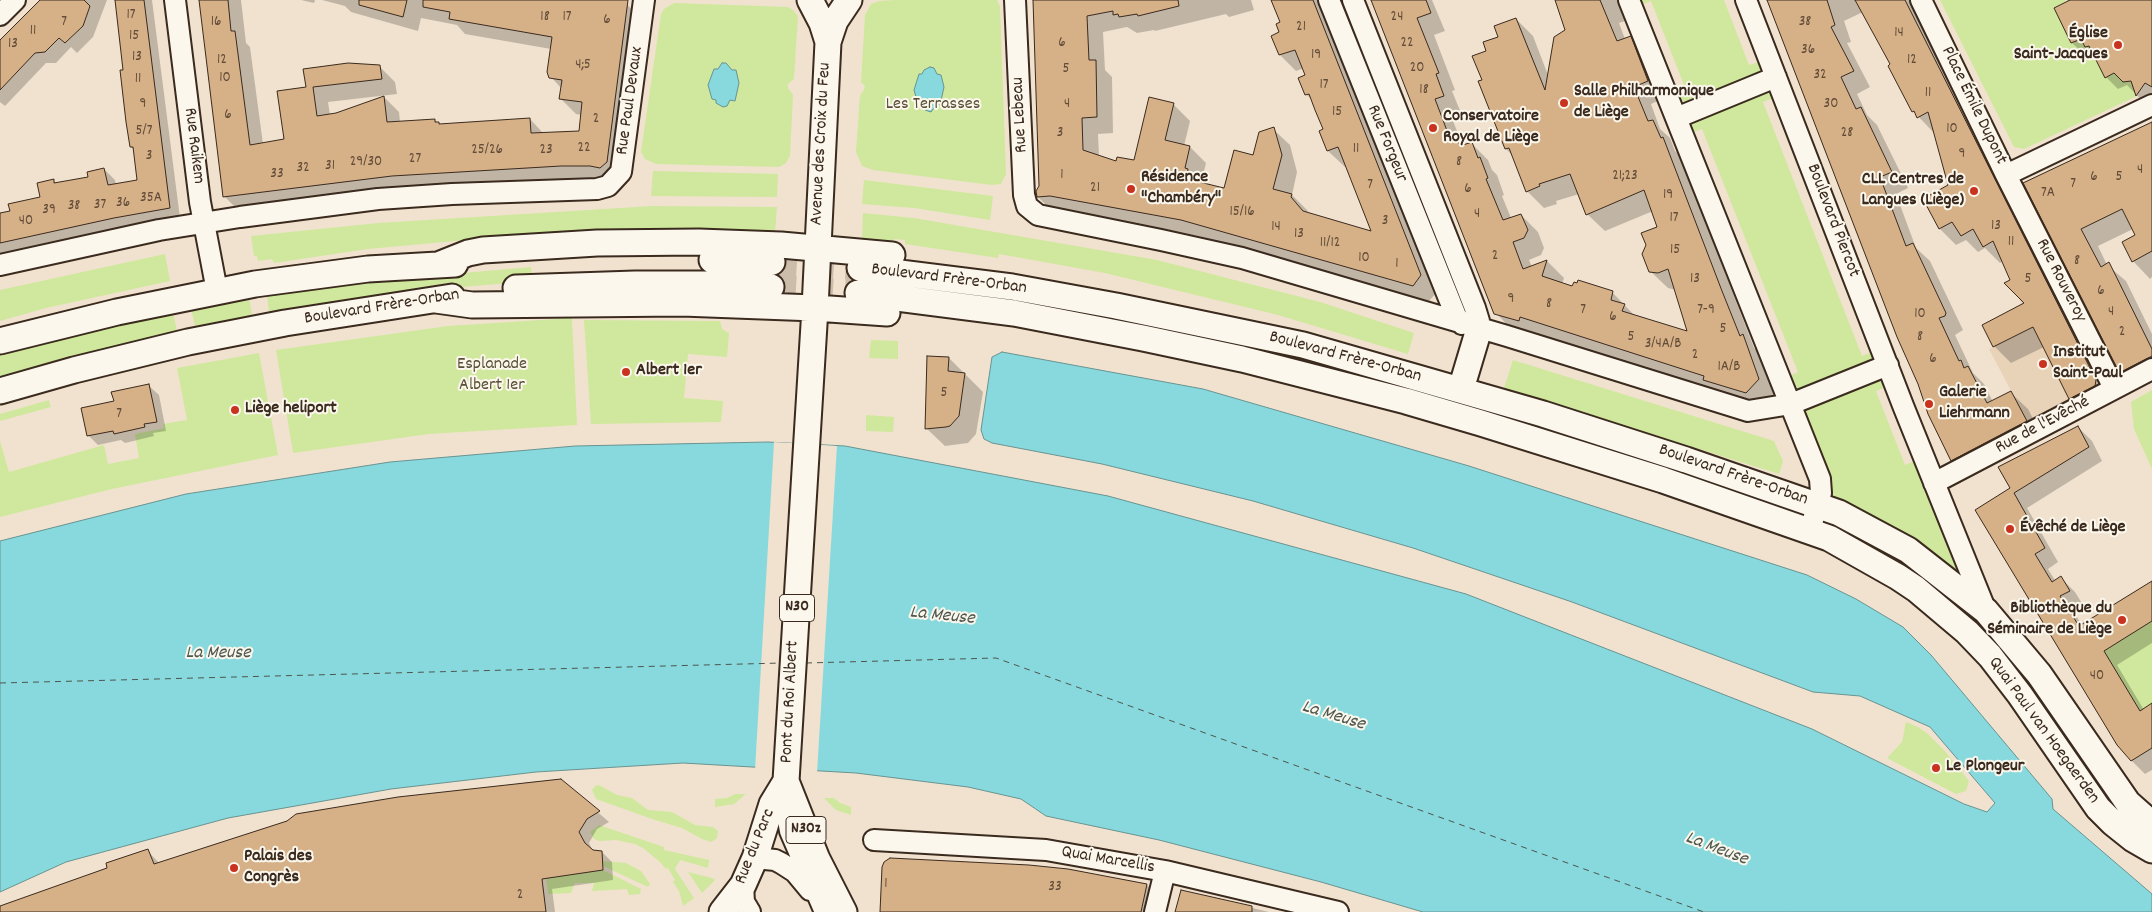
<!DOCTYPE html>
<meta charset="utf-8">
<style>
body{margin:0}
canvas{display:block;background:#f0e2ce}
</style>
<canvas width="2152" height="912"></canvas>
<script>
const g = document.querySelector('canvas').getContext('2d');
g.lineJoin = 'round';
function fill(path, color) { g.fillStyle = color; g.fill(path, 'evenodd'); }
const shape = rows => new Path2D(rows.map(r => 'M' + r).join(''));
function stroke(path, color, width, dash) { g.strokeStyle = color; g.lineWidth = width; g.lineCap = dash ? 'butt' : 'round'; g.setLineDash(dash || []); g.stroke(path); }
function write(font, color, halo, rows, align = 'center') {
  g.font = font + ' Dekko,sans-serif'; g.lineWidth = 4; g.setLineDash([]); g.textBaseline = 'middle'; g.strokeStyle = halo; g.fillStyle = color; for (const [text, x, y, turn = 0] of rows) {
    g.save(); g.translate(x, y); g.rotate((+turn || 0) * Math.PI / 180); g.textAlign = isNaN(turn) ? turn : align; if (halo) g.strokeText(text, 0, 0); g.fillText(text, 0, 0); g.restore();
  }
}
const built = shape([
 [2047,284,2097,379,2094,388,2027,421,1989,349,1993,347,1982,325,2021,304,2019,298]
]);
const green = shape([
 [894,0,997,0,1000,6,1006,174,1001,184,992,185,873,170,862,166,856,152,860,95,864,90,865,86,861,82,865,15,871,4,879,1],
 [1640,0,1724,0,1749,65,1762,61,1761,73,1687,103,1684,102,1676,94,1686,90,1651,1,1641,5],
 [1940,0,2065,0,2066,2,2054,8,2071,43,2081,38,2085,47,2089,46,2119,70,2118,78,2123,82,2131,81,2137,96,2024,149,2014,147],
 [674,3,788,7,793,10,798,16,794,79,788,84,788,88,793,95,790,156,786,163,779,167,656,164,645,159,641,152,661,14,664,9],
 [1768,91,1776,97,1763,102,1862,356,1875,351,1876,357,1874,361,1800,390,1795,389,1786,378,1798,372,1702,129,1689,134,1688,127,1690,122],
 [653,171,778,174,777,197,651,196],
 [864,180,993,196,990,220,914,208,862,204],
 [653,206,777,207,775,233,477,239,368,249,274,263,272,259,258,261,257,256,254,256,251,236,378,223],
 [863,213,914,218,1157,260,1320,302,1414,333,1408,354,1278,315,1105,273,999,254,998,258,905,244,905,240,894,239,893,243,862,239],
 [165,254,170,281,46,308,0,321,0,290],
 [531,267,533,281,428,290,269,312,267,296,395,279],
 [249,297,252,315,195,326,191,308],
 [172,308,177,331,66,361,0,381,0,350],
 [572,318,577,425,429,434,293,453,276,350,448,326],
 [584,320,720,321,722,329,729,333,727,357,688,354,684,398,723,401,721,422,591,424],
 [871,340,898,341,898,359,869,358],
 [259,353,278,455,112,489,0,517,0,441,9,472,104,445,108,464,139,458,135,434,164,428,163,424,187,420,177,368],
 [1513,360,1774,441,1783,461,1779,474,1504,388],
 [1877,378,1885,382,1888,386,1876,391,1905,465,1917,460,1961,570,1954,576,1838,505,1806,424,1806,412,1808,407],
 [2152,390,2152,469,2134,429,2131,402],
 [49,400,51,407,0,421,0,414],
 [866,415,894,417,893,432,866,431],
 [2152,621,2152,703,2140,711,2104,651],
 [1906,722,1918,727,1928,734,1944,750,1969,781,1966,791,1956,794,1887,758,1902,742],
 [599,785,617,795,632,798,648,810,672,812,695,825,713,827,718,831,717,838,711,842,702,839,682,828,655,820,596,799,592,790,595,786],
 [735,794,746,794,734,804,715,807,715,799,727,798],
 [824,798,834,798,840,803,851,807,851,815,836,810],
 [599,825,664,847,664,850,709,860,708,868,680,860,675,869,694,898,683,906,679,891,673,882,675,880,668,868,666,869,660,862,643,848,635,844,616,840,599,841,594,839,590,832],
 [603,861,626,863,641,871,650,884,648,887,603,866],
 [603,870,641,889,640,894,629,895,627,889,592,891,594,883,575,883,571,893,548,894,546,878],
 [688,872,712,878,715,880,702,893]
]);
const water = shape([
 [722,63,726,63,732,70,736,70,739,83,735,101,730,100,727,106,723,107,716,103,716,100,712,99,708,85,714,69,718,69,722,63],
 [930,67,934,68,937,74,941,75,944,87,940,105,937,104,931,112,925,110,922,104,918,104,914,90,919,74,922,74,924,70,930,67],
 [1002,352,1203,389,1469,466,1807,575,1856,599,1903,627,1931,655,2052,799,2053,809,2152,894,2152,912,1423,912,1321,882,1159,840,1046,816,1021,799,968,787,856,773,683,763,536,772,391,789,228,818,66,862,0,892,0,541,186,494,390,462,575,446,768,442,845,446,1108,496,1466,594,1812,729,1964,804,1987,812,1995,803,1930,727,1860,696,1813,692,1572,602,1413,548,1253,501,1102,464,992,443,984,439,981,430,992,357,1002,352]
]);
const pier = shape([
 [774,442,837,446,817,773,755,770]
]);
const shadow = shape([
 [42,0,107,0,93,37,77,53,71,47,56,63,46,63,5,106,0,102,0,42],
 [116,0,152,0,180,218,0,257,0,215,11,212,41,198,54,181,57,184,89,178,104,169,115,180,116,185,139,181,135,151,131,147],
 [200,0,241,0,246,43,250,47,263,144,285,140,308,88,380,67,395,82,397,94,328,102,330,115,384,97,399,112,400,122,435,120,440,125,530,119,544,134,580,132,582,115,576,114,561,99,562,89,551,77,551,49,465,34,457,25,421,18,418,31,351,12,345,6,322,0,622,0,637,14,622,178,240,212,224,196],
 [301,0,315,0,314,3],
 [1033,0,1251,0,1254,10,1229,17,1226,14,1155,31,1154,30,1137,33,1127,27,1103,32,1105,70,1112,77,1113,133,1098,134,1099,156,1117,162,1135,162,1173,104,1190,121,1184,146,1190,147,1206,163,1201,184,1224,190,1254,156,1273,129,1290,145,1297,172,1292,195,1308,211,1307,214,1373,233,1347,166,1345,167,1328,151,1321,131,1324,130,1313,101,1306,94,1306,76,1304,68,1296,71,1280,55,1273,37,1281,33,1282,23,1273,0,1323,0,1437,292,1429,301,1198,236,1067,212,1054,213,1038,197,1040,186,1037,57],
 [1372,0,1432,0,1445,31,1434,35,1455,90,1452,91,1461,113,1451,116,1461,141,1465,145,1471,143,1488,160,1492,170,1497,175,1504,195,1502,196,1511,218,1521,215,1538,232,1544,248,1541,255,1529,260,1532,267,1547,261,1564,278,1562,284,1573,287,1612,292,1635,316,1689,333,1676,290,1668,288,1650,271,1659,228,1653,211,1605,231,1587,214,1579,194,1556,201,1557,204,1544,208,1527,191,1513,156,1506,149,1484,80,1488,51,1516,19,1533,36,1548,75,1567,30,1564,0,1619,0,1625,21,1619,23,1625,39,1630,37,1648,55,1665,98,1651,104,1660,129,1670,138,1675,151,1680,155,1739,309,1754,348,1759,353,1776,397,1763,410,1698,385,1537,334,1536,337,1513,331,1496,313],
 [1768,0,1912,0,2113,397,2111,402,2087,415,2070,398,2044,347,2011,363,1994,346,2025,303,2003,261,2000,263,1985,248,1978,252,1966,240,1956,245,1940,229,1949,186,1935,134,1913,111,1892,65,1863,12,1844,21,1851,42,1847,43,1870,87,1857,94,1867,115,1877,125,1908,188,1896,194,1916,248,1930,261,1963,330,1955,335,1973,373,1984,384,1993,402,2011,393,2028,409,2043,438,1968,477,1952,460,1919,383],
 [2067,0,2152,0,2152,103,2149,108,2127,85,2118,89,2106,77,2096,56,2091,52,2085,55,2072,43,2056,8,2068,2],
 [2152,123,2152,277,2150,279,2133,261,2137,236,2133,229,2098,246,2107,265,2126,281,2152,334,2152,382,2141,387,2136,385,2118,368,2025,183],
 [949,358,983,392,976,434,968,443,945,446,926,428],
 [149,386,159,395,166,431,153,433,154,436,125,443,121,440,98,445,88,435],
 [2078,427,2092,441,2102,461,2027,508,2058,562,2048,569,2056,582,2061,578,2075,592,2083,605,2073,611,2082,625,2152,582,2152,643,2117,665,2144,710,2152,705,2152,770,2145,774,2131,760,1977,510,2011,489],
 [561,780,609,822,597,829,589,843,593,851,602,852,612,862,613,880,552,889,555,912,0,912,0,908,108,869,147,850,159,863,322,810,530,782],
 [1068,871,1147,885,1165,903,1162,912,881,912],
 [1182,891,1269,912,1176,912]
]);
const ferry = shape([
 [806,663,996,658,1704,912],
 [0,683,782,663]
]);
const building = shape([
 [40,0,84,0,90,6,83,26,65,43,59,38,45,52,35,53,0,90,0,40,40,0],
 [115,0,144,0,170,208,114,218,0,243,0,213,10,211,8,204,40,197,37,183,54,179,54,183,88,177,87,172,104,168,108,185,137,180,133,147,130,147,126,122,120,70,123,70,115,0],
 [199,0,228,0,231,31,235,31,250,145,284,139,277,91,306,87,303,69,348,63,380,65,382,79,313,87,317,116,336,113,384,96,387,122,435,119,435,122,439,122,439,124,530,118,531,133,579,131,582,102,559,99,562,80,549,78,547,72,552,37,449,19,450,12,423,7,423,0,628,0,607,162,600,168,590,166,561,166,392,176,223,197,199,0],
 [359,0,407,0,403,17,359,5,359,0],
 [1033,0,1178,0,1179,6,1138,16,1137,14,1119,17,1118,14,1113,15,1113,11,1087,16,1089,60,1096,60,1097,117,1082,118,1083,150,1116,161,1117,157,1134,160,1149,97,1174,103,1165,140,1190,146,1185,168,1188,169,1187,179,1224,188,1234,150,1253,155,1259,132,1274,127,1282,155,1273,189,1292,194,1291,197,1303,211,1371,231,1338,147,1327,151,1319,131,1323,129,1315,110,1309,94,1305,95,1298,78,1305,75,1295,50,1279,55,1271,36,1279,32,1276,24,1280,22,1271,0,1313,0,1421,275,1413,286,1181,220,1050,196,1037,197,1036,191,1039,186,1033,0],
 [1371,0,1426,0,1431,13,1417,18,1439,73,1436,74,1444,96,1435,99,1449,136,1455,134,1460,146,1472,142,1478,158,1480,157,1488,178,1486,179,1503,220,1521,214,1528,230,1524,238,1513,242,1523,269,1547,260,1542,276,1572,286,1574,282,1577,283,1578,280,1613,291,1611,300,1625,304,1622,311,1687,331,1668,269,1658,273,1649,272,1642,254,1646,245,1641,233,1657,227,1644,190,1586,215,1570,174,1539,184,1540,186,1526,192,1509,148,1505,149,1478,81,1482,80,1472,56,1486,51,1483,42,1498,37,1494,26,1516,18,1545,90,1554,37,1565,30,1555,0,1600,0,1617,41,1631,36,1648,81,1634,87,1648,121,1653,120,1661,138,1663,137,1722,291,1740,336,1743,334,1759,379,1746,393,1703,380,1704,376,1679,368,1520,317,1519,321,1494,314,1371,0],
 [1767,0,1827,0,1835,25,1831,27,1854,71,1841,77,1856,109,1861,107,1892,172,1880,177,1906,246,1913,243,1946,313,1945,316,1939,318,1959,361,1961,360,1964,368,1968,366,1987,403,2011,391,2027,421,1951,461,1928,414,1918,384,1897,337,1767,0],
 [1855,0,1905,0,2096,380,2095,386,2069,399,2033,327,1993,347,1982,325,2024,303,2004,283,2010,280,1993,241,1983,247,1973,229,1961,236,1952,222,1939,229,1923,199,1948,185,1928,112,1917,118,1914,111,1912,112,1888,66,1890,64,1855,0],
 [2070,0,2152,0,2152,87,2145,83,2136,96,2131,81,2123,82,2114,73,2105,78,2089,46,2085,47,2081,39,2071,43,2054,8,2070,0],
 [2152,122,2152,251,2132,262,2122,242,2135,235,2122,209,2081,229,2101,267,2109,262,2152,349,2152,356,2123,371,2117,368,2023,183,2152,122],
 [927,356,949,357,948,371,965,373,959,416,950,426,946,427,925,429,927,356],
 [149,384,157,422,144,424,145,427,114,434,113,431,87,436,81,408,114,401,111,392,149,384],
 [2078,426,2089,447,2014,493,2045,548,2035,554,2052,582,2061,576,2070,591,2060,596,2079,626,2152,581,2152,621,2104,651,2140,711,2152,703,2152,748,2131,761,2117,745,1975,510,2010,488,1998,467,2078,426],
 [561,779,600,811,587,819,579,832,585,843,593,850,602,851,603,870,542,879,546,912,0,912,0,906,107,868,106,863,148,849,154,864,287,821,296,814,398,797,561,779],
 [890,858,1029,865,1068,869,1147,884,1141,912,880,912,882,867,884,862,890,858],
 [1181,890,1252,906,1252,912,1175,912,1181,890]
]);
const majorTunnel = shape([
 [772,262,860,268],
 [771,287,858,293]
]);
const minor = shape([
 [175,0,200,202,217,291],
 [1015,0,1024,195,1027,206,1038,215,1161,240,1242,258,1507,336,1748,411,1791,404,1888,365],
 [1329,0,1456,316,1462,324],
 [1353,0,1475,308,1479,321,1479,329],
 [1629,0,1820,479,1821,493,1813,520],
 [1746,0,1904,408,1986,611],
 [1921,0,2006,175,2114,388],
 [0,15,15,0],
 [1676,118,1776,77],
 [2006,175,2152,105],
 [0,265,159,230,240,217,378,199,452,194,597,189,608,186,621,172,644,0],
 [1934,483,2152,369],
 [786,794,786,809,790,831,825,912],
 [874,840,1046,850,1165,871,1338,912],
 [755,858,775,860,781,863,795,872,810,890],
 [743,885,744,902,750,912],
 [1155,912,1165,871]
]);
const major = shape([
 [810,0,822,23,828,42],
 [712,260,772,262],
 [438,265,468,253,483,250,597,243,699,242,781,245,892,255],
 [860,268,1012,287,1116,306,1303,345,1543,414,1686,460,1839,513,1908,550,1986,611,2039,674,2128,803,2152,824],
 [516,288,635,284,710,284,771,287],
 [858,293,1014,313,1143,338,1242,359,1406,401,1481,423,1663,480,1829,538,1898,577,1916,589,1967,632,1990,656,2020,695,2098,808,2113,823,2133,839,2152,850],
 [436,300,472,305,682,303,815,308,887,313],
 [0,341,117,312,255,284,368,269,455,264],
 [1461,389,1479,329],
 [0,391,74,370,188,342,285,323,452,297],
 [722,912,743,885,755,858,772,804,786,781],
 [844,912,817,859,786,781,815,308,828,42,835,21,849,0]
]);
const markers = [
 [2118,45,5,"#c8321e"],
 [1564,103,5,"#c8321e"],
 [1433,128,5,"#c8321e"],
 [1131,189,5,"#c8321e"],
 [1974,191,5,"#c8321e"],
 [2043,364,5,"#c8321e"],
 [626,372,5,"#c8321e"],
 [1929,404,5,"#c8321e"],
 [235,410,5,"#c8321e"],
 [2010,529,5,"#c8321e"],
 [2122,620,5,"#c8321e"],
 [1936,768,5,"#c8321e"],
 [234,868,5,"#c8321e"]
];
const numberNames = [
 ["17",131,16],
 ["18",545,18],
 ["17",567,18],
 ["24",1397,18],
 ["6",607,21],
 ["7",64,23],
 ["16",216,23],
 ["38",1805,23],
 ["21",1301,28],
 ["11",33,32],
 ["14",1899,34],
 ["15",134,37],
 ["6",1062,44],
 ["22",1407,44],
 ["13",13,45],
 ["36",1808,51],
 ["19",1316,56],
 ["13",137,58],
 ["12",222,61],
 ["12",1912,61],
 ["4;5",583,66],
 ["20",1417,69],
 ["5",1066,70],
 ["32",1820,76],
 ["10",225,79],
 ["11",138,80],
 ["17",1324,86],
 ["18",1424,91],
 ["11",1928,94],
 ["9",143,105],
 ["4",1067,105],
 ["30",1831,105],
 ["15",1337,113],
 ["6",228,116],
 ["2",596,120],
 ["10",1952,130],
 ["5/7",144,132],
 ["3",1060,134],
 ["28",1847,134],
 ["22",584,149],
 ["11",1356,150],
 ["25/26",487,151],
 ["23",546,151],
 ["9",1962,155],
 ["3",149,157],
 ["27",415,160],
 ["29/30",366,163],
 ["8",1459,163],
 ["31",330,167],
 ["32",303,169],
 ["4",2140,171],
 ["33",277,175],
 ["1",1062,176],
 ["21;23",1625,177],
 ["6",2094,178],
 ["5",2119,178],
 ["7",2073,185],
 ["7",1370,186],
 ["21",1095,189],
 ["6",1468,190],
 ["7A",2048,194],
 ["19",1668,196],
 ["35A",151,199],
 ["36",123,204],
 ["37",100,206],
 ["38",74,207],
 ["39",49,211],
 ["15/16",1242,213],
 ["4",1477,215],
 ["17",1674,219],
 ["40",26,222],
 ["3",1385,222],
 ["13",1996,227],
 ["14",1276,228],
 ["13",1299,235],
 ["11",2011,243],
 ["11/12",1330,244],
 ["15",1675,251],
 ["2",1495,257],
 ["10",1364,259],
 ["8",2077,262],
 ["1",1397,265],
 ["13",1695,280],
 ["5",2028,280],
 ["6",2101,292],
 ["9",1511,300],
 ["8",1549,305],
 ["7",1583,311],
 ["7-9",1706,311],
 ["4",2111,313],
 ["10",1920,315],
 ["6",1613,318],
 ["5",1723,330],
 ["2",2122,333],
 ["5",1631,338],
 ["8",1920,338],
 ["3/4A/B",1663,345],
 ["2",1695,356],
 ["6",1933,360],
 ["1A/B",1729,368],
 ["5",944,394],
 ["7",119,415],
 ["40",2097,677],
 ["1",886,885],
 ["33",1055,888],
 ["2",520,896]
];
const shields = [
 [797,608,35],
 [806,830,40]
];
const shieldNames = [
 ["N30",797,608],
 ["N30z",806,830]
];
const poiNames = [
 ["Église",2108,35,"right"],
 ["Saint-Jacques",2108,56,"right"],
 ["Salle Philharmonique",1574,93],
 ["de Liège",1574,114],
 ["Conservatoire",1443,118],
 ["Royal de Liège",1443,139],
 ["Résidence",1141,179],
 ["\"Chambéry\"",1141,200],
 ["CLL Centres de",1964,181,"right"],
 ["Langues (Liège)",1964,202,"right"],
 ["Institut",2053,354],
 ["Saint-Paul",2053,375],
 ["Albert 1er",636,372],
 ["Galerie",1939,394],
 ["Liehrmann",1939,415],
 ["Liège heliport",245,410],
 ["Évêché de Liège",2020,529],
 ["Bibliothèque du",2112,610,"right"],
 ["Séminaire de Liège",2112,631,"right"],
 ["Le Plongeur",1946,768],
 ["Palais des",244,858],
 ["Congrès",244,879]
];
const streetNames = [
 ["Rue Paul Devaux",631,101,-82],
 ["Place Émile Dupont",1973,106,64],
 ["Rue Lebeau",1021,115,-93],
 ["Avenue des Croix du Feu",822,144,-87],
 ["Rue Forgeur",1386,144,68],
 ["Rue Raikem",193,146,83],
 ["Boulevard Piercot",1832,221,69],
 ["Boulevard Frère-Orban",949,280,7],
 ["Rue Rouveroy",2060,281,63],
 ["Boulevard Frère-Orban",382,308,-9],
 ["Boulevard Frère-Orban",1345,358,15],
 ["Rue de l'Evêché",2043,426,-28],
 ["Boulevard Frère-Orban",1733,476,19],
 ["Pont du Roi Albert",791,702,-87],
 ["Quai Paul van Hoegaerden",2043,731,54],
 ["Rue du Parc",756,847,-68],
 ["Quai Marcellis",1108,861,10]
];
const parkNames = [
 ["Les Terrasses",933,106],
 ["Esplanade",492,366],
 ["Albert 1er",492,387]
];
const waterNames = [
 ["La Meuse",942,617,6],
 ["La Meuse",218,654],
 ["La Meuse",1333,717,17],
 ["La Meuse",1716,850,21]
];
fill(built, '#e8d3b9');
fill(green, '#d0e89d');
fill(water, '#87d9dd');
stroke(water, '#699391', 1);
fill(pier, '#f0e2ce');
fill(shadow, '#0003');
stroke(ferry, '#4e564e', 1, [6, 5]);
fill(building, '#d6b087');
stroke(building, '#3b2a1e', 1);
stroke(majorTunnel, '#ccbdab', 25, [25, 12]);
stroke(minor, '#3b2a1e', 24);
stroke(major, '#3b2a1e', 29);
stroke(minor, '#fbf7ec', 20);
stroke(major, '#fbf7ec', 25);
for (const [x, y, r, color] of markers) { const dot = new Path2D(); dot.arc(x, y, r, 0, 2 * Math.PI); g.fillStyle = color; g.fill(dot); stroke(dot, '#fbf7ec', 2); }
write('15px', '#624c38', null, numberNames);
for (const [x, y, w] of shields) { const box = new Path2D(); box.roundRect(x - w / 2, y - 13.5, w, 27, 4); g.fillStyle = '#fbf7ec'; g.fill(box); stroke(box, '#3b2a1e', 1); }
write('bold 16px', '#3b2a1e', null, shieldNames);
write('bold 18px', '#3b2a1e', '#fbf7ec', poiNames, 'left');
write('18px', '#3b2a1e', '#fbf7ec', streetNames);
write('18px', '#595037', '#fbf7ec', parkNames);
write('italic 19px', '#4e564e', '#fbf7ec', waterNames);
</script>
